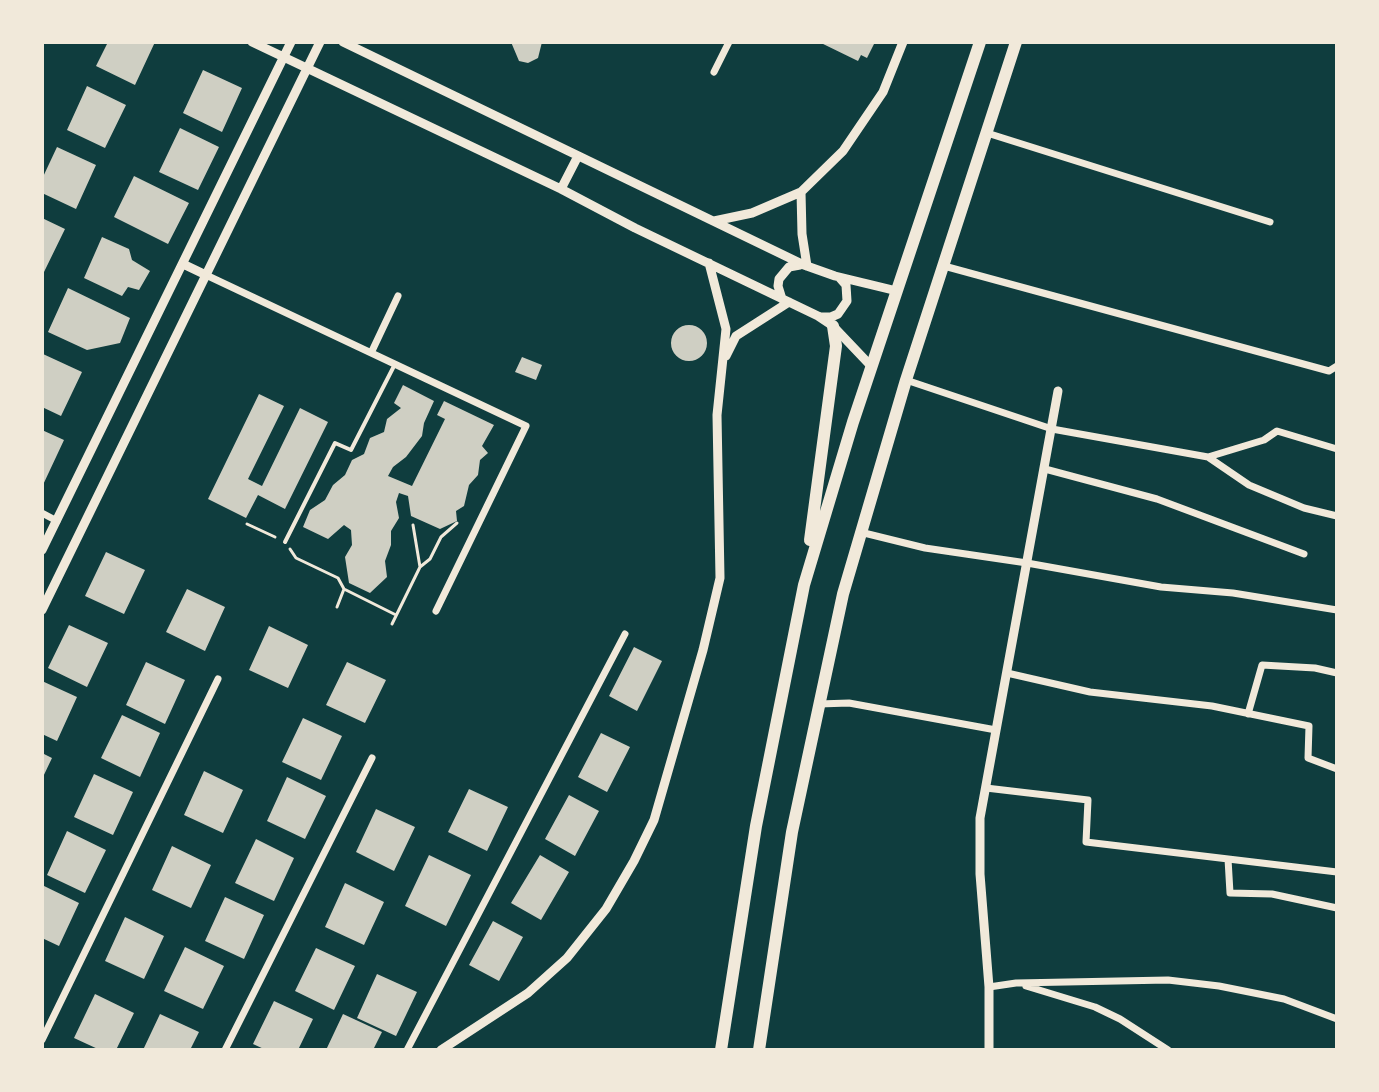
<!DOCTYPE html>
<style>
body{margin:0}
#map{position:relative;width:1379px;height:1092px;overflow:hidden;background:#0f3d3e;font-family:Jost,sans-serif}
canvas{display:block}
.frame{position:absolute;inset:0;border:44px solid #f1e9da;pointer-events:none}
</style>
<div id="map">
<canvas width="1379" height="1092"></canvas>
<div class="frame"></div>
</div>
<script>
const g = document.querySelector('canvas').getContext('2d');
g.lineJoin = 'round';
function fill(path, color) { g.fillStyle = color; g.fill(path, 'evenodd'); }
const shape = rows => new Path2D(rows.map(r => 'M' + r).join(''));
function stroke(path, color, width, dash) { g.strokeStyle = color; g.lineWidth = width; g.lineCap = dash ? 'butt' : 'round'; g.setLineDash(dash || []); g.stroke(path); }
const building = shape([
 [108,42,155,42,135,85,96,66],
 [511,42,542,42,538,58,528,63,519,61],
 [819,42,875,42,867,58,861,55,858,61],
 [203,70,242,88,222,132,183,113],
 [87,86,126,105,105,148,67,130],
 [180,128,219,147,198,190,159,172],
 [57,147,96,165,76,209,42,193,42,179],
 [134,176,189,203,168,244,114,217],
 [42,218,65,229,44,272,42,271],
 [102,237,129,249,132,260,150,271,139,290,128,287,122,296,84,278],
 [68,288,130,318,120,343,87,350,48,332],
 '671 343a18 18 0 1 1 36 0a18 18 0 1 1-36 0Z',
 [43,354,82,372,61,416,42,407],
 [522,357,542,365,536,380,515,372],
 [403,385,434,401,424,423,422,436,406,457,393,467,388,476,412,486,445,419,437,415,444,401,494,425,482,446,488,453,480,460,478,475,469,485,464,506,456,511,457,521,440,529,411,516,408,496,399,493,396,502,399,518,391,531,391,545,385,561,387,577,370,593,349,583,345,557,352,545,351,530,344,525,328,539,303,527,310,510,325,500,333,485,345,475,352,460,364,454,370,438,384,432,387,419,401,408,394,403],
 [259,394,284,406,248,479,262,486,300,408,328,422,285,509,258,495,246,518,208,499],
 [42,430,64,440,42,487],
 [106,552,145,570,124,614,85,596],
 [187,589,225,607,205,651,166,632],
 [69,625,108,643,87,687,48,668],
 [269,626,308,645,288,688,249,670],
 [634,647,662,661,637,711,609,696],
 [146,662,185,680,165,724,126,705],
 [347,662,386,680,365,723,326,705],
 [42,681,77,697,57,741,42,734],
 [122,715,160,733,140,777,101,758],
 [303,718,342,736,321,780,282,762],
 [601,733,630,747,607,792,578,777],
 [42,753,52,758,42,779],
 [204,771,243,790,223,833,184,815],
 [94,774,133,792,113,835,74,817],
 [287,777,326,796,305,839,267,821],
 [469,789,508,807,487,851,448,832],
 [569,795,599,811,575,856,545,839],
 [376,809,415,827,394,871,356,852],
 [67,831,106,850,85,893,47,875],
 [256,839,294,858,274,901,235,883],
 [172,846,211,865,191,908,152,890],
 [429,855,471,875,446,926,405,906],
 [540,855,569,872,541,920,511,903],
 [345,883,384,902,364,945,325,927],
 [42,885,79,903,59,946,42,938],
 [225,897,264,915,244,959,205,941],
 [125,917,164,936,144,979,105,961],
 [493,921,523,937,499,981,469,965],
 [185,947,224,966,203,1009,164,991],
 [316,948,355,966,334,1010,295,991],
 [377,974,417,992,396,1036,357,1018],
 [95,994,134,1013,116,1050,100,1050,74,1038],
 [274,1001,313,1019,298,1050,266,1050,253,1044],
 [160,1014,199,1032,190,1050,143,1050],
 [343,1014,382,1032,373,1050,326,1050]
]);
const path = shape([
 [247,524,275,537],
 [290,549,296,558,338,578,344,589,396,615],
 [420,567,430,559,441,537,457,523],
 [337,607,344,589],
 [392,624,420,567,413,525]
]);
const service = shape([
 [285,542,335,443,351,450,395,364]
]);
const minor = shape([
 [714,72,729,42],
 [987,133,1270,222],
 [944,266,1329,371,1337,366],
 [206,275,526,426,436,611],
 [372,351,398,296],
 [906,380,1052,429,1208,457,1249,485,1304,508,1337,516],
 [1208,457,1264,440,1277,431,1337,449],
 [1045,469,1157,499,1304,554],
 [42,513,57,521],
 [860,532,925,548,1027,563,1161,587,1233,593,1337,610],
 [1007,673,1090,692,1212,706,1309,726,1308,758,1337,769],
 [819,704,849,703,996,730],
 [1248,714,1262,665,1315,668,1337,673],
 [986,788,1088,800,1086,842,1337,872],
 [1228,859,1230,893,1272,894,1337,908],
 [1026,986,1095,1007,1120,1019,1168,1050],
 [989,987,1016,983,1168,980,1219,986,1284,999,1337,1019],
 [42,1040,218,679],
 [225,1050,372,758],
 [407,1050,625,634]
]);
const tertiary = shape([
 [252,42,561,189,635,228,818,316,833,326,871,366],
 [343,42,804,265,835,276,897,291],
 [561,189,578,156],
 [801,192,802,234,807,266],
 [714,221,752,213,801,192,843,151,883,92,903,42],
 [183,264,206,275],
 [782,299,778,286,779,279,789,267,800,265],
 [821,317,831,317,838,314,847,301,846,285,839,277],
 [726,356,736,336,789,302],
 [42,550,291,42],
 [42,610,320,42],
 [441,1050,528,993,567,958,606,909,634,861,654,820,703,650,720,578,717,415,726,329,709,263],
 [989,1050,989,987,980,874,980,818,1058,391]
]);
const trunk = shape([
 [810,540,836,346,833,326],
 [721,1050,756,826,804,585,853,422,980,42],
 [759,1050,792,832,843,594,906,380,1016,42]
]);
fill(building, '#cfcfc3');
stroke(path, '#f1e9da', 3);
stroke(service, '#f1e9da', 4);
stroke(minor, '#f1e9da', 7);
stroke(tertiary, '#f1e9da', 9);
stroke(trunk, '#f1e9da', 12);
</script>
